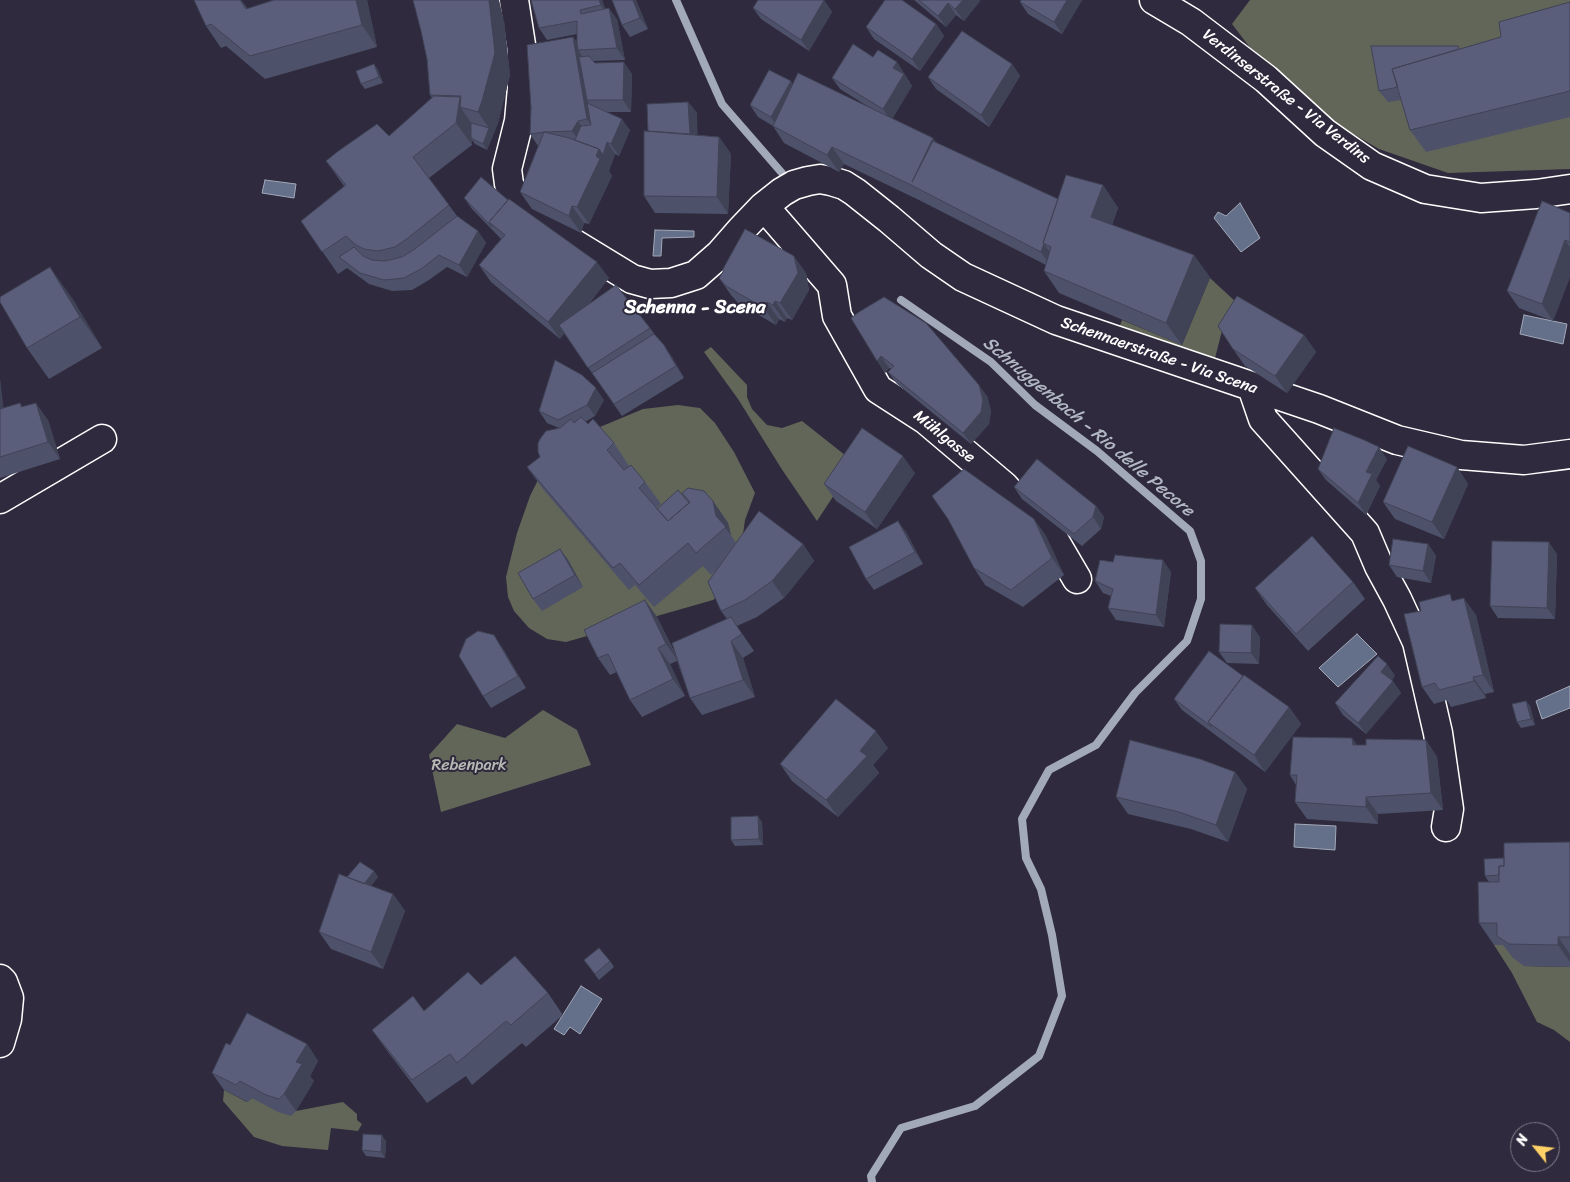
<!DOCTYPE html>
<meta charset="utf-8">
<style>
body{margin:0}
#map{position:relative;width:1570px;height:1182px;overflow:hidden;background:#2f2a3d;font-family:Sriracha,sans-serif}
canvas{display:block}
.north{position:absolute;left:1510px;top:1122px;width:50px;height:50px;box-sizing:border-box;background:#2f2a3d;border:1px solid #827f8b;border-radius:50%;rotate:299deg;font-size:14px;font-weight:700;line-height:20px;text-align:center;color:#fff}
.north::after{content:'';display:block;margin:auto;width:18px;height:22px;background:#ffd166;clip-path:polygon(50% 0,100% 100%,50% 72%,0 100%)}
</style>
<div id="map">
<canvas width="1570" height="1182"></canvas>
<div class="north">N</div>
</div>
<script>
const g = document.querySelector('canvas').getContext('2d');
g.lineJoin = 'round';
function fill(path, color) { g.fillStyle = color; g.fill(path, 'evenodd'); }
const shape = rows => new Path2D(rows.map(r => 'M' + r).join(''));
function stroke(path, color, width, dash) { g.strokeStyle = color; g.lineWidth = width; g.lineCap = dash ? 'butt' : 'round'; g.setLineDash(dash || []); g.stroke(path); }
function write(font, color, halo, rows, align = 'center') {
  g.font = font + ' Sriracha,sans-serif'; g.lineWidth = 4; g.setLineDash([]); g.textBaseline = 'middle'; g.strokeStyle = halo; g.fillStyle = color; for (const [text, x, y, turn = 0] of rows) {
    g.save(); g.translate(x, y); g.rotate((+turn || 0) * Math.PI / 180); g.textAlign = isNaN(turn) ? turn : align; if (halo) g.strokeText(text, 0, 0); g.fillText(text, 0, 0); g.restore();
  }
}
const green = shape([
 [1250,0,1570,0,1570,169,1448,173,1379,149,1319,114,1261,62,1232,24],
 [1210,278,1237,303,1223,327,1214,362,1119,328,1122,320,1182,345],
 [711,347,747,385,747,397,752,409,767,425,782,428,802,421,855,463,817,521,781,468,738,399,704,352],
 [678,405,700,408,715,423,734,452,755,493,745,520,741,549,725,590,713,600,566,642,547,639,529,628,514,611,508,597,506,577,517,533,530,496,540,476,576,437,643,409],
 [543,710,577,730,591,765,441,812,429,755,457,724,505,738],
 [1494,945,1512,945,1524,966,1570,967,1570,1042,1554,1030,1537,1022,1512,973],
 [224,1090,247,1102,252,1098,296,1111,343,1102,357,1114,357,1120,362,1124,358,1131,331,1128,328,1150,282,1146,254,1137,223,1101]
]);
const water = shape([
 [265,180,296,184,294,198,262,193,265,180],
 [1240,203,1260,238,1241,252,1214,218,1218,212,1226,216,1240,203],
 [655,230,694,231,694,237,662,238,661,256,653,256,655,230],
 [1524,315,1567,324,1563,344,1520,334,1524,315],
 [1357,634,1377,654,1338,687,1319,668,1357,634],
 [1570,686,1570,708,1542,719,1536,701,1570,686],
 [1295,824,1336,826,1335,850,1294,847,1295,824],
 [581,986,602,999,580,1034,570,1027,564,1035,554,1029,581,986]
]);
const stream = shape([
 [676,0,722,104,782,173],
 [872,1182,871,1176,901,1128,975,1106,1039,1056,1062,996,1052,935,1041,889,1026,858,1022,819,1049,770,1096,745,1135,693,1187,641,1201,599,1201,561,1190,531,1097,451,1035,405,991,362,901,300]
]);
const street = shape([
 [514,0,522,51,522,88,519,121,507,169,509,184,516,198,535,215,573,243,632,279,650,284,671,283,696,275,720,254,741,230,763,207,782,192,794,185,808,181,820,179,831,181,844,185,855,192,889,219,931,255,963,277,1056,320,1319,409,1397,440,1461,455,1524,460,1570,454],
 [763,207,774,218,832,285,837,316,878,389,926,420,1004,486,1017,501,1046,526,1077,579],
 [1252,387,1263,419,1365,533,1379,566,1397,599,1417,642,1438,733,1449,809,1446,827],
 [0,499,102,439],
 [0,979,3,982,9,998,7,1019,0,1043]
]);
const secondary = shape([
 [1154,0,1191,22,1266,79,1325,133,1372,166,1425,189,1481,198,1536,194,1570,189]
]);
const wall = shape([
 [194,0,241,0,247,8,367,0,377,47,265,79,226,46,221,48,206,26],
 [531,0,602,0,605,9,617,19,625,60,593,61,595,63,632,74,631,112,606,112,630,130,619,156,615,154,609,171,612,176,589,224,584,223,581,233,532,209,520,192,538,146,530,134,573,37,577,42,577,34,547,40,539,28],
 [636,0,648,29,630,37,622,25],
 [824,0,832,12,809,51,761,19,753,8],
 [914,0,979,0,980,1,964,21,956,15,946,27],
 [1082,0,1062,34,1028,14,1020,2],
 [1570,2,1570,117,1426,152,1410,130,1401,100,1388,102,1379,91,1460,49,1501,37],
 [504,21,510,75,498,123,487,150,475,144,472,140,472,145,429,178,457,216,478,231,486,243,467,277,447,267,429,280,412,290,392,291,369,284,347,268,338,274,301,221,344,186,326,161,389,136,432,98,430,95],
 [936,24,944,36,920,71,874,39,866,27],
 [873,57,897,62,912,86,892,119,933,138,936,143,1058,199,1103,185,1118,208,1112,225,1210,277,1182,345,1059,293,1044,271,1046,265,923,202,844,164,839,172,784,143,773,126,758,117,750,105,793,84,872,109,840,89,832,78],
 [374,64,378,70,383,83,365,89,361,84],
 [1012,64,1020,76,989,127,936,89,928,77],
 [688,102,697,113,697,135,719,137,731,154,728,214,655,213,644,196,648,131],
 [464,198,508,200,609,278,588,305,650,328,672,357,684,378,622,416,564,333,560,339,491,282,479,265,501,239,472,209],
 [1570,213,1570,277,1553,321,1519,308,1507,291],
 [806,273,809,290,792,320,787,318,785,322,779,319,776,325,738,303,731,295,719,278],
 [72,298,102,348,49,379,27,348],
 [851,318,987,396,991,411,989,424,971,444,897,384,888,372,891,369,889,368,885,373],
 [1304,335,1316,352,1287,393,1245,366,1233,349],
 [0,379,3,408,20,403,23,407,48,420,60,459,0,478],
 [604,400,595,416,585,422,588,424,614,443,629,466,624,470,645,482,661,504,656,508,657,509,689,503,682,493,713,501,728,523,731,535,736,543,803,544,814,561,784,598,757,617,737,626,754,651,743,658,755,697,702,715,690,698,677,661,670,664,685,696,642,717,630,700,617,672,610,675,598,658,645,600,657,617,676,655,727,619,721,611,715,571,711,575,703,566,654,607,635,585,629,590,543,489,527,467,540,457,559,428,547,423,539,411],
 [1387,459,1376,480,1380,486,1366,515,1326,480,1318,469],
 [1457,467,1468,484,1444,539,1395,519,1383,502],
 [915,473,877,529,836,501,824,484],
 [1014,487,1096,506,1104,517,1101,529,1082,546,1022,499],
 [1034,519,1046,536,1064,575,1023,607,985,585,974,568],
 [906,532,923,564,874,590,866,579],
 [1428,544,1436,556,1431,583,1397,577,1389,565],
 [560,549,568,560,583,587,542,611,533,599],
 [1557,554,1555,619,1498,618,1490,606],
 [1171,572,1164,627,1116,620,1108,608,1111,596,1103,593,1095,581],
 [1353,582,1365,599,1308,651,1267,605,1255,588],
 [1454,600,1476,615,1494,692,1485,694,1486,698,1451,707,1447,700,1434,704,1422,687,1421,611],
 [1260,637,1259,664,1227,663,1219,652],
 [502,647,526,688,491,708,483,696],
 [1395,675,1392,680,1401,693,1366,734,1343,715,1335,703],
 [1243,676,1289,707,1301,724,1265,772,1182,710,1174,699],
 [1526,701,1530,706,1535,725,1521,728,1517,722],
 [1352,738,1357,745,1366,745,1426,740,1437,757,1443,810,1378,814,1378,824,1307,819,1295,802,1296,785,1290,775],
 [888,748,873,765,879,773,838,817,792,781,780,764],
 [1235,772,1247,789,1228,842,1191,829,1128,814,1116,797],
 [762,822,763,845,735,846,731,840],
 [1570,842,1570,967,1524,966,1513,958,1503,945,1494,945,1479,923,1499,882,1489,882,1485,876,1504,858],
 [374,871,378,877,371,886,393,894,405,911,383,969,331,949,319,932,347,877],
 [584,960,610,961,614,967,599,980],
 [481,985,548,993,563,1015,526,1047,522,1043,472,1085,466,1076,427,1103,388,1052,372,1030,424,1011],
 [307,1044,318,1061,310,1076,314,1081,296,1111,291,1116,278,1112,252,1098,248,1102,224,1090,212,1073,230,1045],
 [386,1141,385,1158,366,1156,362,1150]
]);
const shadedWall = shape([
 [356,0,367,0,377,47,362,25],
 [489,0,499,0,504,21,510,75,498,123,487,150,483,144,489,128,478,112],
 [599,0,602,0,609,17,601,5],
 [633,0,636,0,648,29,640,18],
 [824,0,832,12,809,51,801,40],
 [963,0,979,0,980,1,964,21,955,9],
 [1067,0,1082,0,1062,34,1054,22],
 [948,3,956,15,946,27,938,16],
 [609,8,617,19,625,60,617,48],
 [936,24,944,36,920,71,912,59],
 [573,37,582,50,578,50,586,62,587,100,594,111,599,136,587,119],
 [624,62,632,74,631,112,623,100],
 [897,62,912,86,891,121,883,109,893,68],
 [374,64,378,70,383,83,379,77],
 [1012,64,1020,76,989,127,981,115],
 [791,81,799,93,779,129,771,117],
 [460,97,468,109,460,107,474,127,471,138,472,140,472,145,456,123],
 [688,102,697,113,698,146,690,134],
 [622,119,630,130,619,156,611,144],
 [578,121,589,138,584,148,572,131],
 [719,137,731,154,728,214,717,197],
 [933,138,945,155,912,182],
 [607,142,615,154,609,171,612,176,589,224,577,207,599,149],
 [832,147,844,164,839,172,827,155],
 [1103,185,1118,208,1107,239,1091,217],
 [572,206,584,223,581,233,569,216],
 [478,231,486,243,467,277,459,265],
 [1565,240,1570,247,1570,277,1553,321,1542,304],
 [1044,244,1056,261,1053,269,1041,252],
 [1194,255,1210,277,1182,345,1166,323],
 [794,256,806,273,809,290,792,320,780,303],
 [597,262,609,278,560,339,548,322],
 [50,267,72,298,102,348,80,317],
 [775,301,787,318,785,322,773,305],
 [767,302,779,319,776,325,764,308],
 [1304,335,1316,352,1287,393,1275,376],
 [664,345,672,357,684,378,676,366],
 [881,356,889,368,885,373,877,361],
 [0,379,4,411,0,413],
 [979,385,987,396,991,411,989,424,971,444,963,433],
 [596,388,604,400,595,416,587,405],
 [36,403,48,420,60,459,48,442],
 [1379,447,1387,459,1376,480,1380,486,1366,515,1358,503,1366,472],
 [903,456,915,473,877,529,865,512],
 [1457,467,1468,484,1444,539,1432,522],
 [713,501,728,523,731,535,716,516],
 [1096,506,1104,517,1101,529,1093,517],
 [1034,519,1046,536,1064,575,1052,558],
 [898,521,906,532,923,564,915,552],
 [1549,542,1557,554,1555,619,1547,608],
 [803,544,814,561,784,598,772,581],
 [1428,544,1436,556,1431,583,1423,571],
 [560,549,568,560,583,587,575,575],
 [1163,560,1171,572,1164,627,1156,615],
 [1464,598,1476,615,1494,692,1483,675],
 [645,600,657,617,678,661,666,644],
 [1252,625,1260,637,1259,664,1251,653],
 [494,635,502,647,526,688,518,676],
 [731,641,743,658,755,697,743,680],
 [658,648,670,664,685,696,673,679],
 [1387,664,1395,675,1389,683,1381,672],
 [1473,677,1485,694,1486,698,1474,681],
 [1393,681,1401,693,1366,734,1358,723],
 [1526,701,1530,706,1535,725,1531,719],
 [1289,707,1301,724,1265,772,1254,755],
 [876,731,888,748,873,765,879,773,838,817,826,800,860,751],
 [1352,738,1364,755,1353,745],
 [1426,740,1437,757,1443,810,1431,793],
 [1235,772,1247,789,1228,842,1216,825],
 [1366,797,1378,814,1378,824,1366,807],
 [758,816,762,822,763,845,759,839],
 [374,871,378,877,363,896,359,890],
 [393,894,405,911,383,969,371,952],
 [1558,937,1570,954,1570,962,1558,945],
 [307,1044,318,1061,310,1076,314,1081,296,1111,284,1094,296,1062],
 [382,1135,386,1141,385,1158,381,1152]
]);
const building = shape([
 [194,0,240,0,246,9,274,0,356,0,362,25,250,56,211,24,206,26,194,0],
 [413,0,489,0,495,53,482,101,478,112,460,107,461,96,430,95,427,59,421,31,413,0],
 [531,0,599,0,601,5,580,10,581,14,609,8,617,48,578,50,577,42,577,21,539,28,531,0],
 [612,0,633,0,640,18,622,25,612,0],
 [758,0,824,0,801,40,753,8,758,0],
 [885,0,902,0,936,24,912,59,866,27,885,0],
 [919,0,963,0,955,9,948,3,938,16,919,0],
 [1021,0,1067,0,1054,22,1020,2,1021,0],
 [1570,2,1570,91,1410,130,1392,69,1501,37,1499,22,1570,2],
 [962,31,1012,64,981,115,928,77,962,31],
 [573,37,587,119,578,121,572,131,544,132,569,138,599,149,596,156,600,159,577,207,572,206,569,216,520,192,544,132,530,134,531,108,527,45,573,37],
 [853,44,873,57,878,50,897,62,893,68,904,74,883,109,832,78,853,44],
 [1371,46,1458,46,1459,49,1392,69,1398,87,1379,91,1371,46],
 [589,56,595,63,624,62,623,100,587,100,579,57,589,56],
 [374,64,379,77,361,84,356,71,374,64],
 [769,70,791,81,771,117,750,105,769,70],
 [798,73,933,138,912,182,933,141,1058,199,1043,243,1044,244,1041,252,911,185,832,147,827,155,773,126,798,73],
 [434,96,460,97,456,123,413,157,449,205,408,238,395,247,378,251,364,249,356,245,346,236,322,252,301,221,346,185,326,161,337,152,377,124,389,136,434,96],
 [688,102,690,134,648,131,647,104,688,102],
 [587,103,622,119,611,144,607,142,603,155,599,149,575,140,581,126,591,125,587,103],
 [471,123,489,128,483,144,471,138,471,123],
 [644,131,719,137,717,197,644,196,644,131],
 [1066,175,1103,185,1091,217,1194,255,1166,323,1044,271,1051,247,1043,243,1066,175],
 [481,177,508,200,489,222,492,227,464,198,481,177],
 [509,199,597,262,548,322,479,265,505,235,489,222,509,199],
 [1542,201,1570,213,1570,242,1565,240,1542,304,1507,291,1542,201],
 [457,216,478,231,459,265,439,255,421,269,404,278,384,280,360,273,339,257,354,247,363,256,372,260,385,261,402,257,415,249,457,216],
 [745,229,794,256,798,273,780,303,775,301,773,305,767,302,764,308,726,286,719,278,723,272,723,269,745,229],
 [50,267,80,317,27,348,0,302,0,297,50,267],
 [616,285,650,328,588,368,559,325,616,285],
 [1237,296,1304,335,1275,376,1233,349,1218,326,1237,296],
 [884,297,926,323,979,385,983,400,981,412,963,433,888,372,894,366,881,356,877,361,851,318,859,312,884,297],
 [654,334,664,345,676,366,614,404,592,373,654,334],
 [555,360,582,375,596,388,587,405,558,420,539,411,555,360],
 [20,403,21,407,36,403,48,442,0,457,0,409,20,403],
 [581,417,588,424,593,419,614,443,607,450,624,470,631,465,645,482,639,488,668,521,690,502,682,493,688,488,704,491,713,501,716,516,726,527,696,553,688,543,639,585,620,563,613,568,527,467,540,457,538,452,538,443,540,439,546,431,560,428,571,419,574,423,581,417],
 [862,428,903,456,865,512,824,484,862,428],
 [1334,428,1364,440,1379,447,1366,472,1372,474,1358,503,1318,469,1334,428],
 [1408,446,1457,467,1432,522,1383,502,1408,446],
 [1037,459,1096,506,1093,517,1074,534,1014,487,1037,459],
 [964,469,1034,519,1052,558,1011,590,974,568,948,519,932,496,964,469],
 [678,490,689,503,668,521,657,509,678,490],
 [759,511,803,544,772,581,745,600,721,611,708,582,759,511],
 [898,521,915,552,866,579,849,547,898,521],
 [1312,536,1353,582,1296,634,1255,588,1312,536],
 [1393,539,1428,544,1423,571,1389,565,1393,539],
 [1492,541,1549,542,1547,608,1490,606,1492,541],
 [560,549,575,575,533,599,518,573,560,549],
 [1115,555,1163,560,1156,615,1108,608,1113,589,1095,581,1100,560,1113,562,1115,555],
 [1450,594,1452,601,1464,598,1483,675,1473,677,1474,681,1439,690,1435,683,1422,687,1404,614,1421,611,1419,602,1450,594],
 [645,600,666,644,658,648,673,679,630,700,608,654,598,658,584,630,645,600],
 [731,617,742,634,731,641,743,680,690,698,672,643,731,617],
 [1220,624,1252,625,1251,653,1219,652,1220,624],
 [478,631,494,635,518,676,483,696,459,656,466,639,478,631],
 [1209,651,1243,676,1208,722,1212,727,1174,699,1209,651],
 [1378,656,1387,664,1381,672,1393,681,1358,723,1335,703,1378,656],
 [1244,675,1289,707,1254,755,1208,722,1244,675],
 [836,699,876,731,860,751,867,756,826,800,780,764,836,699],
 [1526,701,1531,719,1517,722,1512,704,1526,701],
 [1293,737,1352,738,1353,745,1366,745,1366,739,1426,740,1431,793,1366,797,1366,807,1295,802,1297,775,1290,775,1293,737],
 [1130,740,1200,759,1235,772,1216,825,1179,812,1116,797,1130,740],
 [758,816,759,839,731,840,731,817,758,816],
 [1570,842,1570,937,1558,937,1558,945,1509,944,1497,936,1497,923,1479,923,1478,882,1499,882,1499,866,1504,866,1504,843,1570,842],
 [1504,858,1504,866,1499,866,1499,875,1485,876,1484,859,1504,858],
 [360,862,374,871,364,884,347,877,360,862],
 [339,874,393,894,371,952,319,932,339,874],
 [599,948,610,961,595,974,584,960,599,948],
 [515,956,548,993,511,1025,506,1021,457,1063,450,1054,412,1080,372,1030,413,996,424,1011,468,972,481,985,515,956],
 [247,1013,307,1044,296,1062,302,1064,284,1094,279,1099,266,1095,240,1081,236,1085,212,1073,226,1043,230,1045,247,1013],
 [363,1134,382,1135,381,1152,362,1150,363,1134]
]);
const streetNames = [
 ["Verdinserstraße - Via Verdins",1286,97,38],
 ["Schennaerstraße - Via Scena",1159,356,19],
 ["Mühlgasse",944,437,39]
];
const parkNames = [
 ["Rebenpark",469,766]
];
const waterNames = [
 ["Schnuggenbach - Rio delle Pecore",1088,427,40]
];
const quarterNames = [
 ["Schenna - Scena",695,308]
];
fill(green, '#626658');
fill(water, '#646f8a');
stroke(water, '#a2a9b9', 1);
stroke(stream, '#a2a9b9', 8);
stroke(street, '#fff', 31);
stroke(secondary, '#fff', 31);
stroke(street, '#2f2a3d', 28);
stroke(secondary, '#2f2a3d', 28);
fill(wall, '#4e516a');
fill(shadedWall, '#404256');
fill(building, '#5b5e7b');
stroke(building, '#404256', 1);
write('16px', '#fff', '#2f2a3d', streetNames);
write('16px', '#b8bab4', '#2f2a3d', parkNames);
write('italic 18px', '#b2b7c4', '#2f2a3d', waterNames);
write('bold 19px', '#fff', '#2f2a3d', quarterNames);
</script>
